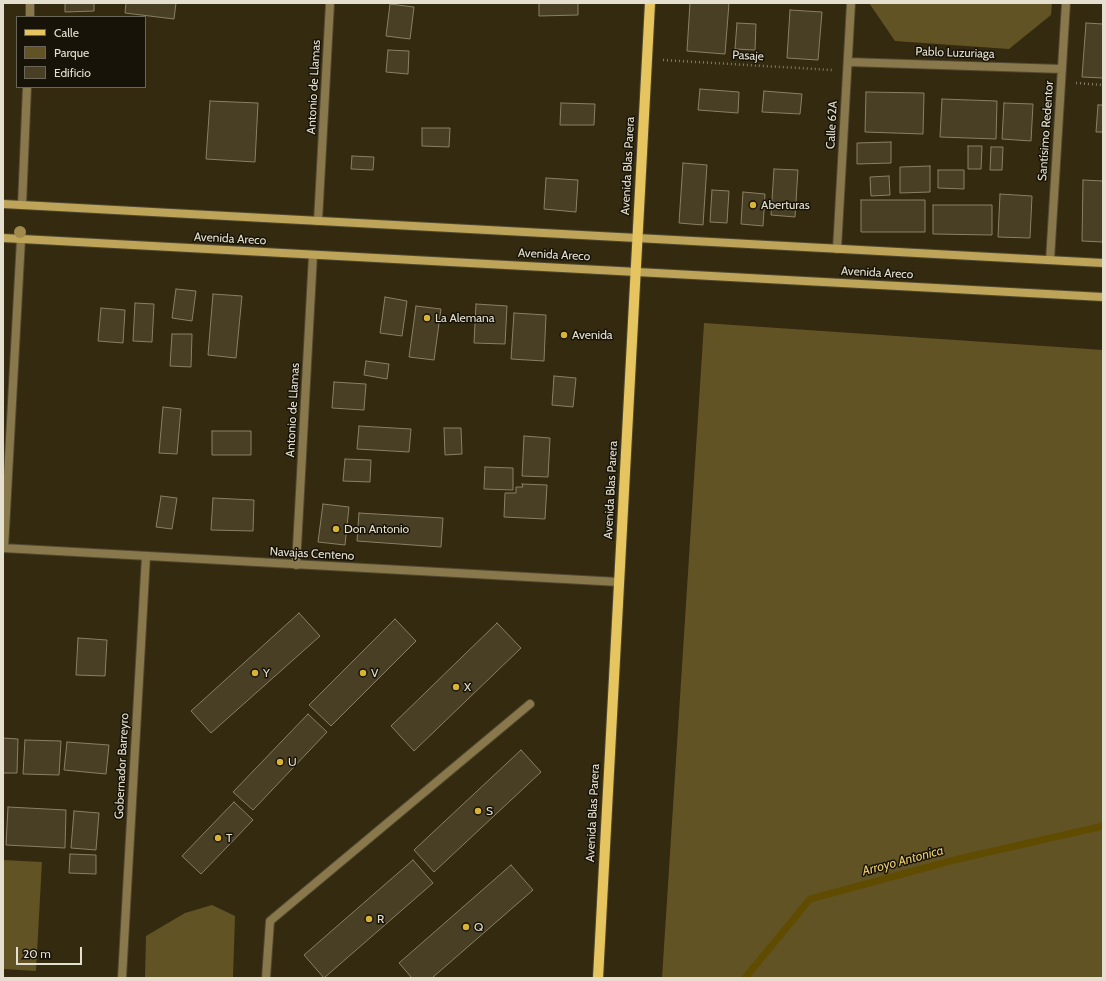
<!DOCTYPE html>
<meta charset="utf-8">
<style>
body{margin:0}
#map{position:relative;width:1106px;height:981px;overflow:hidden;background:#332a10;font-family:Cabin,sans-serif}
canvas{display:block}
.frame{position:absolute;inset:0;border:4px solid #e4dfcf;pointer-events:none}
.legend{position:absolute;left:16px;top:16px;width:130px;height:72px;box-sizing:border-box;background:#171308;border:1px solid #696558;margin:0;padding:5px 7px;list-style:none;font-size:12px;color:#e4dfcf}
.legend li{display:flex;align-items:center;gap:8px;height:20px}
.legend b{width:20px;border:1px solid #696558}
.scale{position:absolute;left:16px;top:947px;width:66px;height:18px;box-sizing:border-box;border:2px solid #e4dfcf;border-top:0;padding-left:5px;font-size:12px;line-height:14px;white-space:nowrap;color:#e4dfcf;-webkit-text-stroke:3px #171308;paint-order:stroke}
</style>
<div id="map">
<canvas width="1106" height="981"></canvas>
<div class="frame"></div>
<ul class="legend">
<li><b style="height:5px;background:#e6c561"></b>Calle</li>
<li><b style="height:11px;background:#625325"></b>Parque</li>
<li><b style="height:11px;background:#483f25"></b>Edificio</li>
</ul>
<div class="scale">20 m</div>
</div>
<script>
const g = document.querySelector('canvas').getContext('2d');
g.lineJoin = 'round';
function fill(path, color) { g.fillStyle = color; g.fill(path, 'evenodd'); }
const shape = rows => new Path2D(rows.map(r => 'M' + r).join(''));
function stroke(path, color, width, dash) { g.strokeStyle = color; g.lineWidth = width; g.lineCap = dash ? 'butt' : 'round'; g.setLineDash(dash || []); g.stroke(path); }
function write(font, color, halo, rows, align = 'center') {
  g.font = font + ' Cabin,sans-serif'; g.lineWidth = 3; g.setLineDash([]); g.textBaseline = 'middle'; g.strokeStyle = halo; g.fillStyle = color; for (const [text, x, y, turn = 0] of rows) {
    g.save(); g.translate(x, y); g.rotate((+turn || 0) * Math.PI / 180); g.textAlign = isNaN(turn) ? turn : align; if (halo) g.strokeText(text, 0, 0); g.fillText(text, 0, 0); g.restore();
  }
}
const green = shape([
 [869,3,1052,3,1051,15,1009,49,895,41],
 [704,323,1103,350,1103,978,662,978],
 [3,860,42,862,36,971,3,969],
 [212,905,235,916,233,978,145,978,146,936,185,913]
]);
const stream = shape([
 [745,978,810,899,954,860,1103,826]
]);
const building = shape([
 [65,3,94,3,94,11,65,12,65,3],
 [126,3,176,3,174,19,125,13,126,3],
 [539,3,578,3,578,15,539,16,539,3],
 [690,3,729,3,725,54,687,51,690,3],
 [390,4,414,7,410,39,386,36,390,4],
 [790,10,822,12,818,60,787,58,790,10],
 [737,23,756,24,755,50,735,49,737,23],
 [1086,23,1103,24,1103,78,1082,77,1086,23],
 [388,50,409,51,408,74,386,72,388,50],
 [700,89,739,92,738,113,698,110,700,89],
 [764,91,802,94,800,114,762,112,764,91],
 [866,92,924,93,923,134,865,132,866,92],
 [942,99,997,101,996,139,940,137,942,99],
 [210,101,258,103,255,162,206,159,210,101],
 [561,103,595,104,594,125,560,125,561,103],
 [1004,103,1033,104,1031,141,1002,139,1004,103],
 [1098,105,1103,105,1103,132,1096,132,1098,105],
 [422,128,450,128,449,147,422,146,422,128],
 [891,142,891,163,857,164,857,143,891,142],
 [968,146,982,146,981,169,968,169,968,146],
 [991,147,1003,147,1002,170,990,170,991,147],
 [352,156,374,157,373,170,351,169,352,156],
 [683,163,707,165,703,225,679,223,683,163],
 [930,166,930,192,900,193,900,167,930,166],
 [774,169,798,170,795,217,771,215,774,169],
 [938,170,964,170,964,189,938,188,938,170],
 [889,176,890,195,871,196,870,177,889,176],
 [546,178,578,180,576,212,544,209,546,178],
 [1083,180,1103,181,1103,242,1082,241,1083,180],
 [712,190,729,191,727,223,710,222,712,190],
 [743,192,765,194,763,226,741,224,743,192],
 [1000,194,1032,196,1030,238,998,237,1000,194],
 [861,200,925,200,925,232,861,232,861,200],
 [933,205,992,205,992,235,933,234,933,205],
 [176,289,196,291,192,321,172,318,176,289],
 [213,294,242,296,236,358,208,355,213,294],
 [385,297,407,301,402,336,380,333,385,297],
 [135,303,154,304,152,342,133,341,135,303],
 [476,304,507,306,505,344,474,343,476,304],
 [416,306,441,309,434,360,409,357,416,306],
 [101,308,125,310,123,343,98,341,101,308],
 [514,313,546,315,544,361,511,359,514,313],
 [172,334,192,334,191,367,170,366,172,334],
 [366,361,389,364,387,379,364,375,366,361],
 [554,376,576,378,573,407,552,405,554,376],
 [334,382,366,384,364,410,332,408,334,382],
 [163,407,181,409,177,454,159,453,163,407],
 [359,426,411,429,409,452,357,449,359,426],
 [444,428,461,428,462,454,445,455,444,428],
 [212,431,251,431,251,455,212,455,212,431],
 [524,436,550,438,548,477,522,476,524,436],
 [345,459,371,460,370,482,343,481,345,459],
 [485,467,513,468,513,490,484,489,485,467],
 [522,484,547,485,545,519,504,517,505,493,516,493,516,487,523,487,522,484],
 [161,496,177,498,172,529,156,527,161,496],
 [213,498,254,500,253,531,211,530,213,498],
 [323,504,349,507,345,545,318,542,323,504],
 [359,513,443,518,441,547,357,541,359,513],
 [299,613,320,636,211,733,191,711,299,613],
 [395,619,416,641,331,726,309,705,395,619],
 [497,623,521,648,414,751,391,726,497,623],
 [78,638,107,640,105,676,76,675,78,638],
 [308,714,327,732,253,810,233,792,308,714],
 [3,738,18,739,17,773,3,773,3,738],
 [25,740,61,741,59,775,23,774,25,740],
 [67,742,109,745,106,774,64,770,67,742],
 [521,750,541,772,434,872,414,850,521,750],
 [234,802,253,820,201,874,182,856,234,802],
 [8,807,66,810,65,848,6,845,8,807],
 [74,811,99,813,96,850,71,848,74,811],
 [70,854,96,855,96,874,69,873,70,854],
 [413,860,433,883,324,978,304,955,413,860],
 [511,865,533,890,432,978,412,978,399,963,511,865]
]);
const path = shape([
 [663,60,832,70],
 [1076,83,1103,85]
]);
const minor = shape([
 [30,17,30,3],
 [848,62,1062,69],
 [22,205,27,87],
 [318,221,330,3],
 [837,249,851,3],
 [1050,260,1066,3],
 [3,548,619,582],
 [4,548,21,239],
 [296,565,313,255],
 [122,978,146,556],
 [266,978,270,921,530,704]
]);
const secondary = shape([
 [3,204,1103,263],
 [3,238,1103,297]
]);
const primary = shape([
 [598,978,650,3]
]);
const trees = [
 [20,232]
];
const markers = [
 [753,205,4,"#d9b334"],
 [427,318,4,"#d9b334"],
 [564,335,4,"#d9b334"],
 [336,529,4,"#d9b334"],
 [255,673,4,"#d9b334"],
 [363,673,4,"#d9b334"],
 [456,687,4,"#d9b334"],
 [280,762,4,"#d9b334"],
 [478,811,4,"#d9b334"],
 [218,838,4,"#d9b334"],
 [369,919,4,"#d9b334"],
 [466,927,4,"#d9b334"]
];
const streetNames = [
 ["Pablo Luzuriaga",955,53,2],
 ["Pasaje",748,56,3],
 ["Antonio de Llamas",314,87,-87],
 ["Calle 62A",832,125,-87],
 ["Santísimo Redentor",1046,131,-86],
 ["Avenida Blas Parera",628,166,-87],
 ["Avenida Areco",230,239,3],
 ["Avenida Areco",554,255,3],
 ["Avenida Areco",877,273,3],
 ["Antonio de Llamas",293,410,-87],
 ["Avenida Blas Parera",611,490,-87],
 ["Navajas Centeno",312,554,3],
 ["Gobernador Barreyro",122,766,-87],
 ["Avenida Blas Parera",593,813,-87]
];
const poiNames = [
 ["Aberturas",761,205],
 ["La Alemana",435,318],
 ["Avenida",572,335],
 ["Don Antonio",344,529],
 ["Y",263,673],
 ["V",371,673],
 ["X",464,687],
 ["U",288,762],
 ["S",486,811],
 ["T",226,838],
 ["R",377,919],
 ["Q",474,927]
];
const waterNames = [
 ["Arroyo Antonica",903,861,-15]
];
fill(green, '#625325');
stroke(stream, '#604c01', 7);
fill(building, '#483f25');
stroke(building, '#8a8064', 1);
stroke(minor, '#4f472f', 10);
stroke(secondary, '#4f472f', 10);
stroke(primary, '#4f472f', 12);
stroke(path, '#847c67', 2.5, [1, 3]);
stroke(minor, '#88784b', 8);
stroke(secondary, '#bda459', 8);
stroke(primary, '#e6c561', 10);
g.fillStyle = '#9f8a4c';
for (const [x, y] of trees) { g.beginPath(); g.arc(x, y, 6, 0, 2 * Math.PI); g.fill(); }
for (const [x, y, r, color] of markers) { const dot = new Path2D(); dot.arc(x, y, r, 0, 2 * Math.PI); g.fillStyle = color; g.fill(dot); stroke(dot, '#171308', 1.5); }
write('12px', '#e4dfcf', '#171308', streetNames);
write('12px', '#e4dfcf', '#171308', poiNames, 'left');
write('italic 13px', '#e9cb6f', '#171308', waterNames);
</script>
